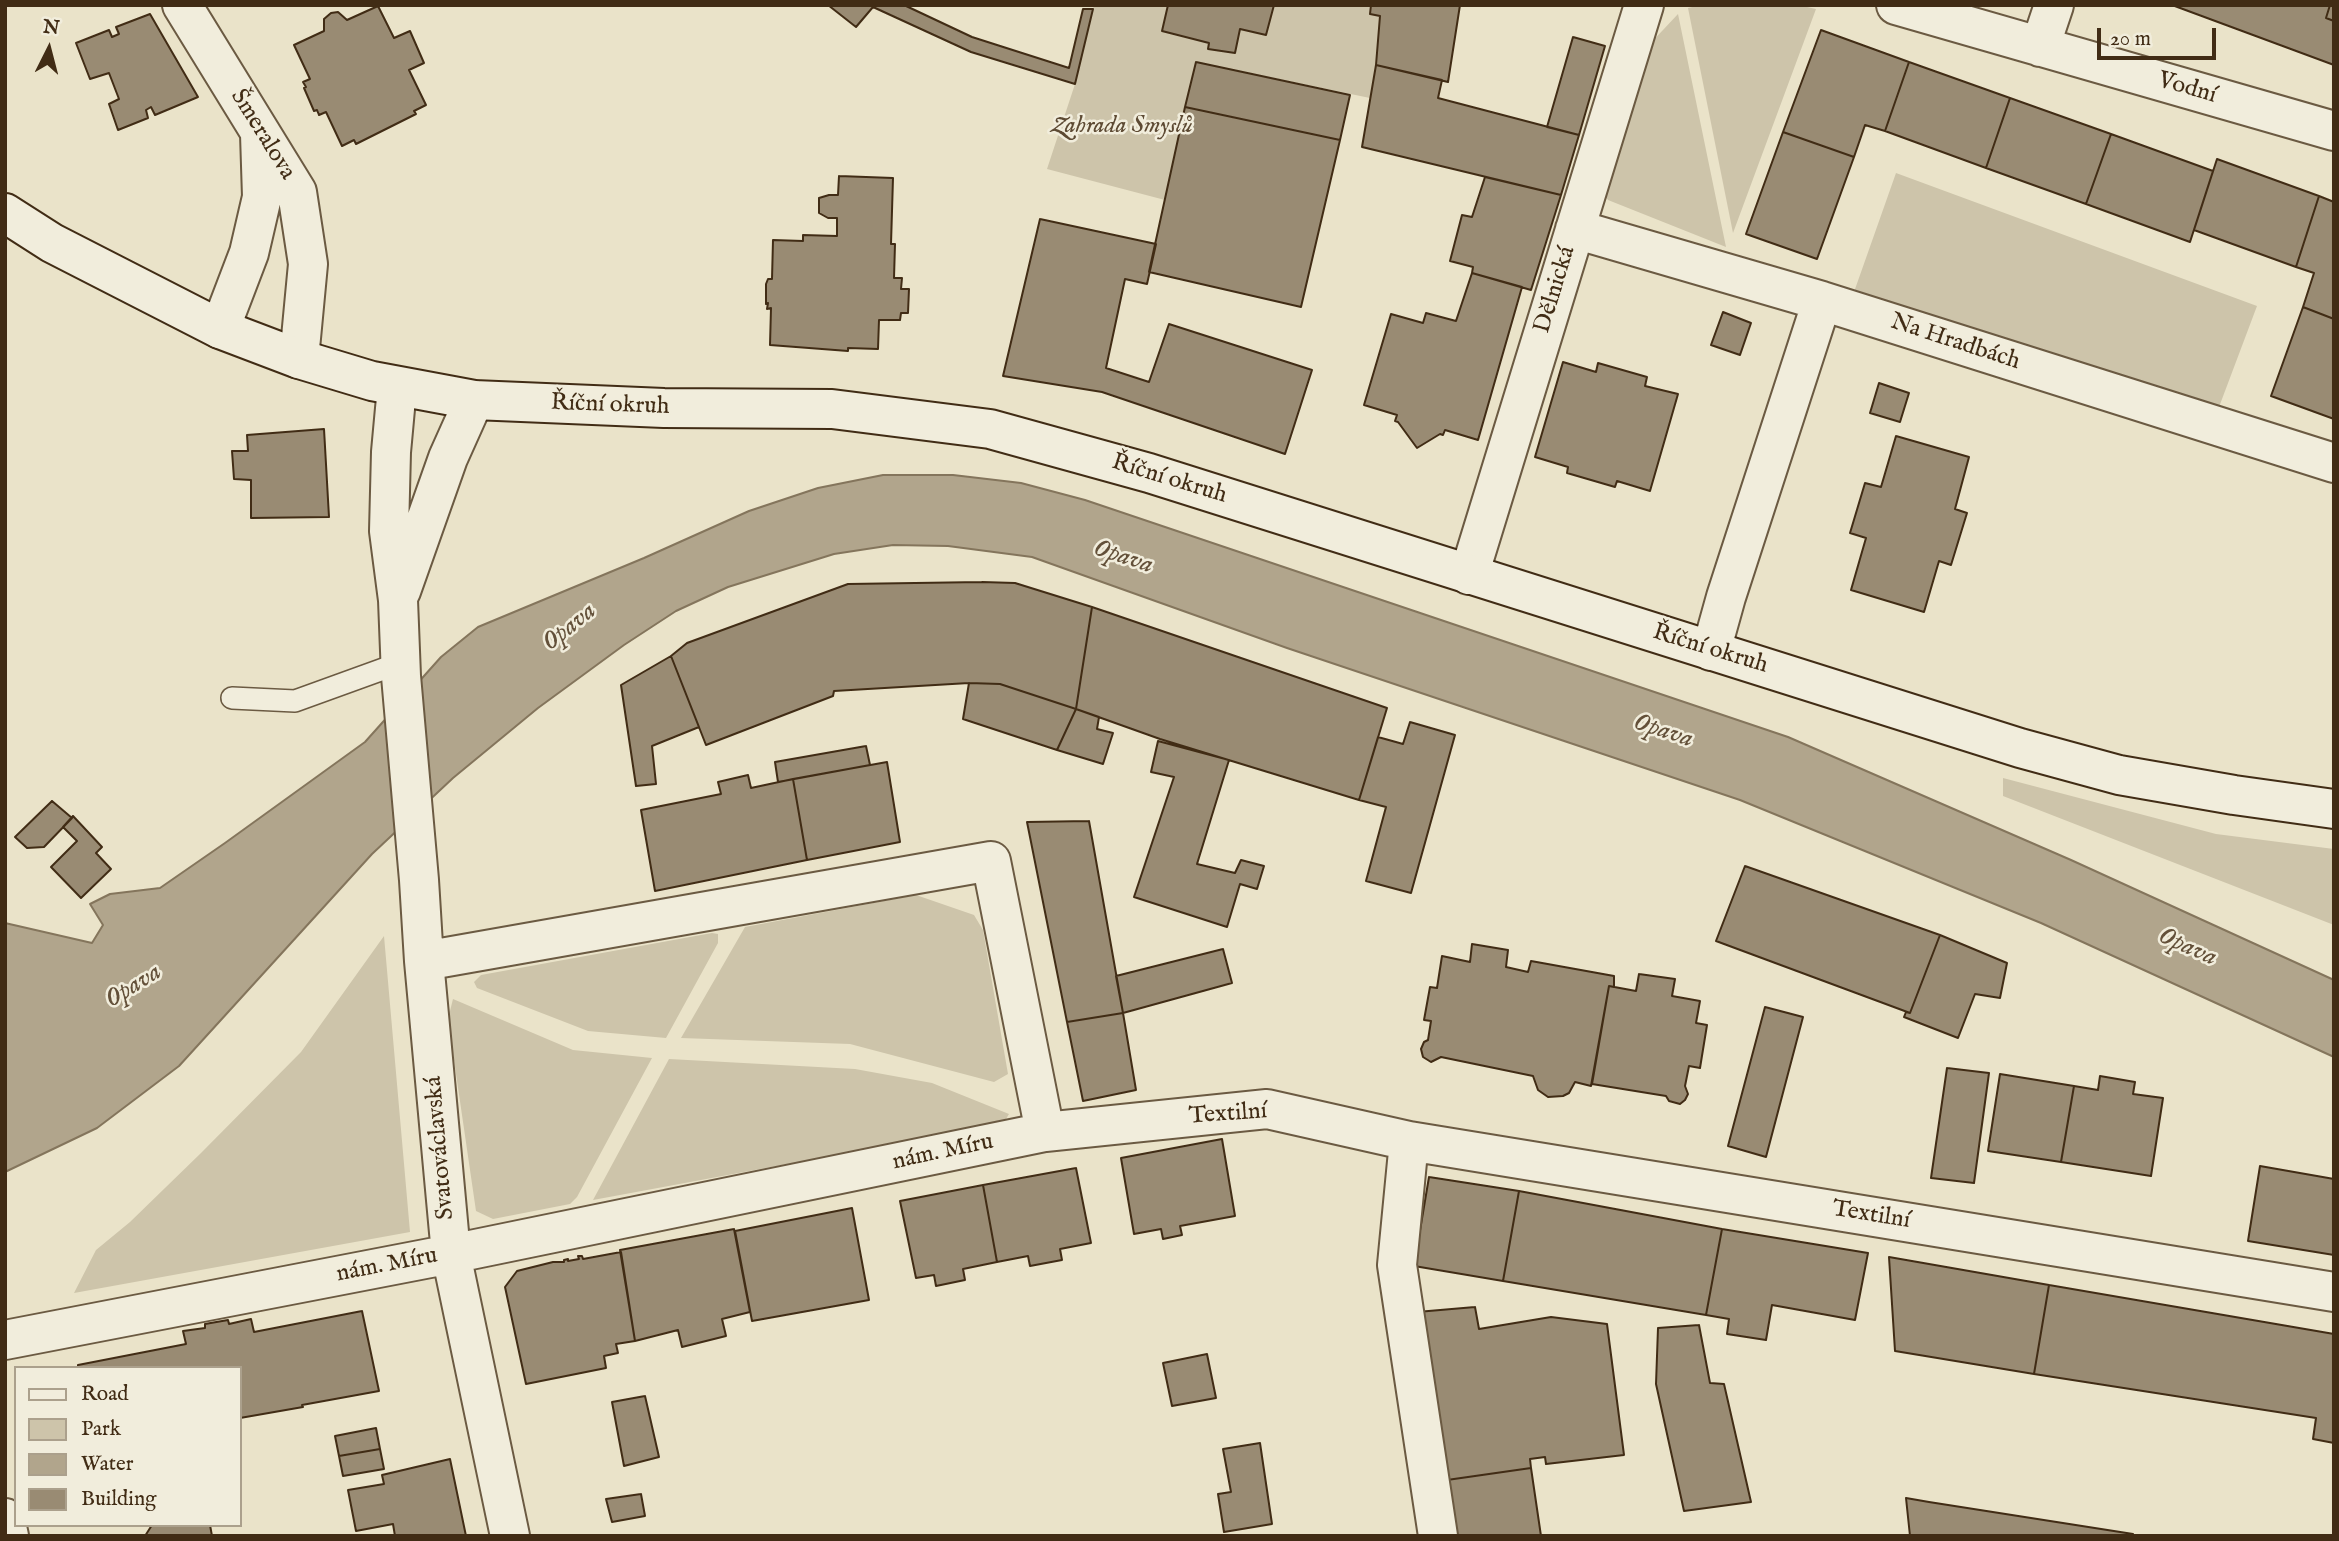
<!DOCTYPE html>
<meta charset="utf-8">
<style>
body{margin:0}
#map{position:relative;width:2339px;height:1541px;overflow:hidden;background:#eae3c9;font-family:"IM FELL English",serif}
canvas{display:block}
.frame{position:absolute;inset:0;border:7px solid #412c15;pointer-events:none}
.legend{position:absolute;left:14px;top:1366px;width:228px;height:161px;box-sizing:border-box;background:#f1eddc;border:2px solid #aba08c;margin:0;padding:9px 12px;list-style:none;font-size:21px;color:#412c15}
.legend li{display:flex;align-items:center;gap:14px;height:35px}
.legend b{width:35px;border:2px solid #aba08c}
.north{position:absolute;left:14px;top:14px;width:70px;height:70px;-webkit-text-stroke:5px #f1eddc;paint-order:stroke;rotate:6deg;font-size:19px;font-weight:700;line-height:28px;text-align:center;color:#412c15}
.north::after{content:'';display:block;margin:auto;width:24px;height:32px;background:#412c15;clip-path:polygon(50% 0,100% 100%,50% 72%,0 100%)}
.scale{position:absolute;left:2097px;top:28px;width:119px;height:32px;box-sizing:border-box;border:4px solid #412c15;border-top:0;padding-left:9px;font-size:21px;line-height:24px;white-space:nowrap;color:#412c15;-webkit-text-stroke:5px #f1eddc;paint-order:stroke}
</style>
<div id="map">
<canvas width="2339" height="1541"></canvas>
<div class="frame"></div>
<ul class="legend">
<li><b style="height:9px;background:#f1eddc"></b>Road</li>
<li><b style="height:19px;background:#cdc4aa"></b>Park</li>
<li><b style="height:19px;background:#b1a58c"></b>Water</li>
<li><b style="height:19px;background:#998b73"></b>Building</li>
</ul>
<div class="north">N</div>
<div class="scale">20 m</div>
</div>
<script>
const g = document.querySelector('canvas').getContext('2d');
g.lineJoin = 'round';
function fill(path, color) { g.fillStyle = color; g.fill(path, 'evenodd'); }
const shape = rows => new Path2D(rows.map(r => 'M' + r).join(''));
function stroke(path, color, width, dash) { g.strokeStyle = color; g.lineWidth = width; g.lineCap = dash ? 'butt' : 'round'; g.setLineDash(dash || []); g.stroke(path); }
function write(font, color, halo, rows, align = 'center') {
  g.font = font + ' "IM FELL English",serif'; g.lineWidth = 5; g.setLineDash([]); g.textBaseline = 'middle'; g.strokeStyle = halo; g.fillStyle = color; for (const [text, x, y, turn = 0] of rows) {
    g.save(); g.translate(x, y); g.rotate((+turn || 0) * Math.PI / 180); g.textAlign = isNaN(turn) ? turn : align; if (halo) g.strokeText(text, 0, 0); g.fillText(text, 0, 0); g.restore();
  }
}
const green = shape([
 [1094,5,1371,5,1380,16,1376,65,1370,98,1196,62,1165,200,1047,169,1075,84],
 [1701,5,1798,5,1816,9,1733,233,1688,8],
 [1678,14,1726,247,1608,200,1599,186,1647,47],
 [1896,173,2257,306,2216,415,1854,292],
 [2003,778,2216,834,2334,849,2334,925,2003,796],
 [916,895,974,915,983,930,1008,1074,994,1082,850,1044,681,1038,745,927],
 [712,933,718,934,718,943,666,1038,588,1031,477,988,474,982,481,975],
 [384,936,410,1232,74,1293,96,1250,130,1222,201,1153,301,1052],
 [453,999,573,1050,652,1058,577,1197,570,1204,493,1219,476,1211,448,1019],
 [669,1059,855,1069,932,1083,1009,1114,1003,1124,593,1200]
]);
const water = shape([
 [883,475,953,475,1021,483,1085,500,1788,737,2071,860,2334,980,2334,1057,2041,923,1740,800,1287,648,1032,557,948,546,893,545,834,554,728,587,676,611,624,645,538,708,453,778,372,854,179,1066,97,1128,5,1172,5,923,92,943,103,925,90,904,110,894,160,888,225,843,365,742,441,657,478,627,644,558,749,511,818,488,883,475]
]);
const building = shape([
 [828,5,904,5,972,37,1069,68,1083,9,1093,9,1075,84,971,52,873,7,856,27,828,5],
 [1168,5,1274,5,1266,35,1240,29,1235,53,1208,49,1209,43,1162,31,1168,5],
 [1371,5,1460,5,1448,82,1376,65,1380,16,1370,14,1371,5],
 [2172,5,2330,5,2326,18,2334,21,2334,65,2172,5],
 [2330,5,2334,5,2334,21,2326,18,2330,5],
 [378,6,394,38,410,31,424,63,409,70,426,105,414,111,416,114,356,144,354,140,342,146,326,112,319,115,317,110,314,111,304,88,306,87,303,82,310,79,294,45,324,31,324,19,331,13,338,12,347,20,378,6],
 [150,14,198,97,155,115,151,107,146,110,148,118,118,130,109,104,119,99,109,73,90,79,76,43,109,30,112,37,119,34,116,27,150,14],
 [1821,30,1909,62,1885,131,1865,125,1854,157,1783,132,1821,30],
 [1573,37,1605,46,1579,135,1547,127,1573,37],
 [1196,62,1350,95,1340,140,1185,107,1196,62],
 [1909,62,2010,98,1986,168,1885,131,1909,62],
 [1376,65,1442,80,1438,98,1579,135,1561,195,1362,147,1376,65],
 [2010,98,2111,134,2086,204,1986,168,2010,98],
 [1185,107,1340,140,1301,307,1149,272,1185,107],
 [1783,132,1854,157,1817,259,1746,234,1783,132],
 [2111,134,2213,171,2190,242,2086,204,2111,134],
 [2217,159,2319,196,2296,267,2194,230,2217,159],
 [839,176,893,178,891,244,895,244,894,278,902,278,901,289,909,289,908,313,901,313,900,320,879,320,878,349,848,348,848,351,770,345,771,308,767,309,768,303,766,304,766,284,768,279,772,279,773,240,803,241,803,235,837,236,837,218,828,218,819,213,819,198,829,195,838,195,839,176],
 [1485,177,1561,195,1531,290,1472,273,1473,267,1450,261,1462,215,1472,217,1485,177],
 [2319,196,2334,202,2334,319,2303,307,2314,273,2296,267,2319,196],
 [1040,219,1156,244,1147,284,1125,279,1106,368,1149,382,1169,324,1312,370,1285,454,1102,392,1003,376,1040,219],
 [1472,273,1522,287,1478,440,1445,430,1443,435,1440,434,1417,448,1398,422,1395,421,1397,415,1364,405,1391,314,1423,323,1426,313,1456,321,1472,273],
 [2303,307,2334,319,2334,419,2271,396,2303,307],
 [1723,312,1751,323,1740,355,1711,345,1723,312],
 [1563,362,1596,372,1598,363,1647,377,1645,386,1678,394,1650,491,1617,481,1615,487,1567,473,1568,467,1535,457,1563,362],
 [1879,383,1909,393,1900,422,1870,413,1879,383],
 [324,429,329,517,251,518,251,480,234,479,232,451,248,451,247,435,324,429],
 [1896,436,1969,457,1955,509,1967,513,1951,565,1939,561,1924,612,1851,590,1866,538,1850,533,1865,483,1881,487,1896,436],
 [982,582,1015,583,1092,607,1076,709,1000,684,969,683,834,691,833,696,706,745,671,656,687,643,848,584,982,582],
 [1092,607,1387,708,1359,800,1160,739,1076,709,1092,607],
 [671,656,699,727,652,746,656,784,636,786,621,685,671,656],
 [969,683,1000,684,1076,709,1057,750,963,719,969,683],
 [1076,709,1099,717,1097,729,1113,733,1103,764,1057,750,1076,709],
 [1410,722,1455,735,1411,893,1366,881,1386,807,1359,800,1378,737,1403,744,1410,722],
 [1158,741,1229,760,1197,864,1235,873,1241,860,1264,866,1257,889,1240,884,1227,927,1134,897,1174,777,1151,772,1158,741],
 [866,746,870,765,778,782,775,762,866,746],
 [887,762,900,842,807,860,793,779,887,762],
 [748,775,751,788,793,779,807,860,655,891,641,810,721,794,718,782,748,775],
 [52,801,72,818,44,847,27,848,15,837,52,801],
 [73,816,102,847,96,853,111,869,81,898,51,867,77,841,63,827,73,816],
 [1089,821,1123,1013,1067,1022,1027,822,1089,821],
 [1745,866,1940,935,1910,1013,1716,941,1745,866],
 [1940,935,2007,963,2000,998,1975,994,1958,1038,1904,1017,1906,1012,1910,1013,1940,935],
 [1472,944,1508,950,1506,967,1528,972,1531,961,1614,976,1614,987,1609,986,1591,1086,1575,1082,1569,1093,1563,1096,1548,1097,1538,1090,1533,1076,1441,1057,1431,1062,1423,1057,1421,1049,1424,1042,1428,1040,1431,1021,1424,1020,1430,987,1437,988,1442,956,1470,962,1472,944],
 [1223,949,1232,983,1123,1013,1116,976,1223,949],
 [1639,974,1675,979,1672,996,1700,1001,1696,1023,1707,1025,1700,1068,1689,1066,1685,1086,1688,1094,1685,1100,1680,1104,1669,1101,1666,1096,1592,1084,1609,986,1636,991,1639,974],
 [1765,1007,1803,1017,1766,1157,1728,1146,1765,1007],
 [1123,1013,1136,1090,1083,1101,1067,1022,1123,1013],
 [1947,1068,1989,1073,1974,1183,1931,1178,1947,1068],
 [2000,1074,2074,1086,2061,1162,1988,1151,2000,1074],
 [2100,1076,2135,1082,2133,1094,2163,1098,2151,1176,2061,1162,2074,1086,2098,1090,2100,1076],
 [1222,1139,1235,1216,1180,1226,1182,1235,1163,1239,1161,1229,1134,1234,1121,1158,1222,1139],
 [2260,1166,2334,1179,2334,1255,2248,1241,2260,1166],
 [1076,1168,1091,1243,1060,1249,1062,1260,1030,1266,1028,1256,997,1262,983,1185,1076,1168],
 [1429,1177,1519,1191,1503,1281,1414,1266,1429,1177],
 [983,1185,997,1262,963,1269,965,1280,936,1286,934,1275,916,1278,900,1201,983,1185],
 [1519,1191,1722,1229,1706,1315,1503,1281,1519,1191],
 [852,1208,869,1300,752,1321,735,1231,852,1208],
 [734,1229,750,1312,722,1319,726,1336,682,1347,678,1330,635,1341,620,1250,734,1229],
 [1722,1229,1868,1253,1855,1320,1772,1305,1766,1340,1727,1334,1729,1319,1706,1315,1722,1229],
 [621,1252,635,1341,616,1344,618,1353,604,1356,606,1368,526,1384,505,1287,517,1271,553,1262,564,1262,564,1260,568,1259,568,1261,579,1259,578,1256,582,1256,583,1259,621,1252],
 [1889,1257,2049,1285,2034,1374,1895,1351,1889,1257],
 [2049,1285,2334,1334,2334,1443,2313,1439,2316,1418,2034,1374,2049,1285],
 [1475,1307,1479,1329,1551,1317,1607,1324,1624,1455,1546,1464,1545,1457,1530,1459,1531,1468,1440,1481,1417,1312,1475,1307],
 [362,1311,379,1391,302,1405,303,1407,240,1418,240,1368,78,1368,78,1365,186,1344,183,1331,205,1328,205,1324,228,1320,229,1324,251,1319,254,1332,362,1311],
 [1699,1325,1710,1383,1724,1384,1751,1502,1684,1511,1656,1384,1658,1328,1699,1325],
 [1207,1354,1216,1398,1172,1406,1163,1363,1207,1354],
 [645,1396,659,1457,624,1466,612,1402,645,1396],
 [376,1428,380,1449,339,1456,335,1436,376,1428],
 [1260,1443,1272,1524,1224,1532,1218,1494,1231,1492,1223,1449,1260,1443],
 [380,1449,384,1469,343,1476,339,1456,380,1449],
 [450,1459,466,1536,395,1536,393,1524,356,1531,348,1490,384,1484,382,1475,450,1459],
 [1531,1468,1541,1536,1450,1536,1440,1481,1531,1468],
 [641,1494,645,1516,612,1522,606,1499,641,1494],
 [1906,1498,1929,1502,2133,1534,2132,1536,1910,1536,1906,1498],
 [152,1525,210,1525,212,1536,145,1536,152,1525]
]);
const lane = shape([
 [232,698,295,701,400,663]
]);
const street = shape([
 [182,5,297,192,308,264,299,359],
 [1896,5,2334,131],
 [2040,47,2054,5],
 [1575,229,1822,301,2334,463],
 [220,329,249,253,262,197,260,134],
 [397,387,391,452,389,531,398,600,401,676,419,880,424,961,451,1254,510,1536],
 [1469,575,1644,5],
 [401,591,448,458,474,400],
 [1711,651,1726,597,1822,301],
 [424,961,991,861,1045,1132],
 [1409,1141,1397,1265,1438,1536],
 [5,1340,451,1254,1045,1132,1267,1109,1409,1141,2334,1292],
 [5,1518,9,1536]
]);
const secondary = shape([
 [5,213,52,243,220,329,299,359,372,381,474,400,664,408,832,409,990,429,1149,473,2020,748,2119,775,2234,795,2334,809]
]);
const streetNames = [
 ["Vodní",2187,89,16],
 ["Šmeralova",262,135,58],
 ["Dělnická",1556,290,-73],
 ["Na Hradbách",1955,343,18],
 ["Říční okruh",610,406,2],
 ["Říční okruh",1169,480,17],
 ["Říční okruh",1710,650,17],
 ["Textilní",1228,1115,-4],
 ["Svatováclavská",441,1148,-95],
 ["nám. Míru",943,1153,-12],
 ["Textilní",1871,1216,9],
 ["nám. Míru",387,1266,-11]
];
const parkNames = [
 ["Zahrada Smyslů",1122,127]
];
const waterNames = [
 ["Opava",1123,558,18],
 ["Opava",570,628,-39],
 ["Opava",1663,732,18],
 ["Opava",2187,948,24],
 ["Opava",134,987,-32]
];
fill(green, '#cdc4aa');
fill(water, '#b1a58c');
stroke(water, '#84755c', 2);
fill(building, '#998b73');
stroke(building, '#412c15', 2);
stroke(lane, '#6b5a42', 24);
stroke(street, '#6b5a42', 42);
stroke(secondary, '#412c15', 42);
stroke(lane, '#f1eddc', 21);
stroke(street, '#f1eddc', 38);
stroke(secondary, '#f1eddc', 38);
write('24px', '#412c15', '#f1eddc', streetNames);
write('italic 24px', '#5d4a33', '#f1eddc', parkNames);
write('italic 26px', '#635039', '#f1eddc', waterNames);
</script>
